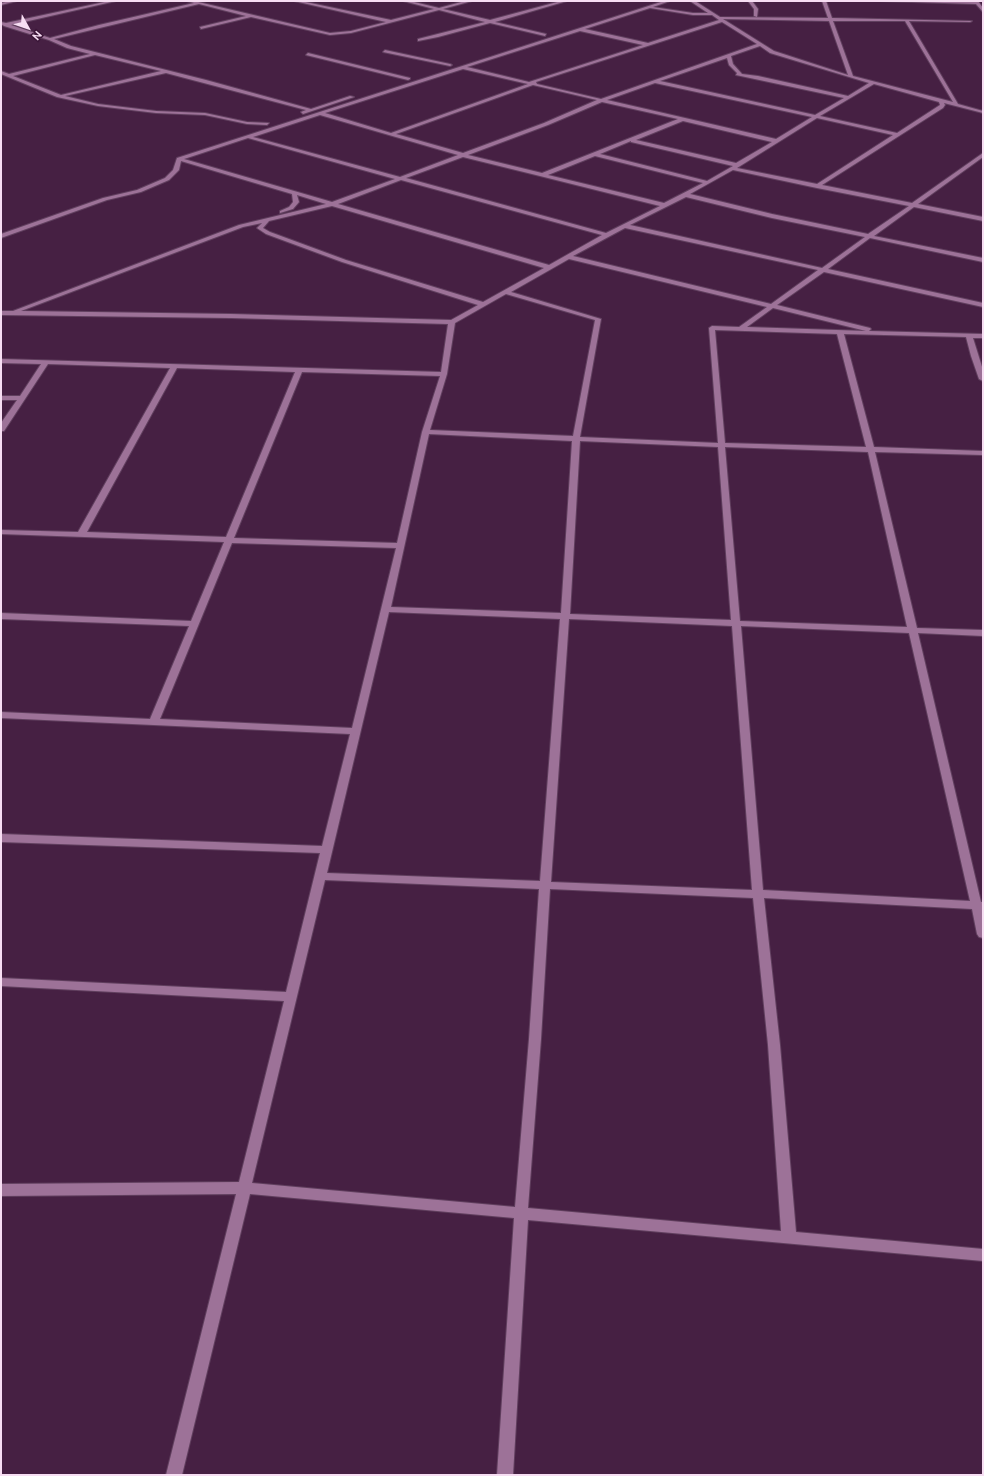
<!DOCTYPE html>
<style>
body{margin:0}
#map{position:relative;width:984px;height:1476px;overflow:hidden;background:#462043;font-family:Ubuntu,sans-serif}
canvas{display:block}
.frame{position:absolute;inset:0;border:2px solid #f7def3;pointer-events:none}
.north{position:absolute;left:8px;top:8px;width:40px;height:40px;-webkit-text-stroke:3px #3b1638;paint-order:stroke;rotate:130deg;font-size:11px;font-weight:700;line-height:16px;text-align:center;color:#f7def3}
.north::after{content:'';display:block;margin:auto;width:14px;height:18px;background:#f7def3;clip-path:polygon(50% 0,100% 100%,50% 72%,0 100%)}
</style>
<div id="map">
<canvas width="984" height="1476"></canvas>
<div class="frame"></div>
<div class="north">N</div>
</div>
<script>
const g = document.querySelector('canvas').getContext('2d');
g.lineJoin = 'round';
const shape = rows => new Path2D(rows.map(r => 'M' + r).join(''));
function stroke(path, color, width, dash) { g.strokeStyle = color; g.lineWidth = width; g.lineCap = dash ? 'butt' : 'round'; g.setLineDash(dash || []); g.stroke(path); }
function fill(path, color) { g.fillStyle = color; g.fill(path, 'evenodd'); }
const minor = shape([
 [10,1,17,1,1,5,1,3,10,1],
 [109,1,116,1,11,25,50,38,99,25,194,3,187,1,194,1,330,33,351,31,386,22,294,1,301,1,391,20,434,9,403,1,410,1,439,8,465,1,472,1,443,9,490,20,561,1,567,1,495,22,546,34,545,36,490,23,438,37,418,41,418,39,485,22,439,10,351,33,330,35,251,17,201,29,200,27,246,16,199,4,54,39,71,46,206,80,311,109,350,96,354,97,303,114,301,112,306,110,166,73,65,96,98,104,156,111,205,113,247,122,269,123,267,125,247,124,205,115,156,113,98,106,57,97,1,74,1,71,9,74,90,54,67,48,49,40,4,26,1,24,1,22,6,23,109,1],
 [95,55,161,71,61,95,13,76,95,55],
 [664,1,670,1,653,7,693,13,708,13,690,1,695,1,720,17,828,18,822,1,826,1,832,18,972,21,970,22,909,21,958,104,983,111,983,113,944,103,945,105,943,108,822,185,912,203,983,153,983,157,918,204,983,217,983,221,914,207,874,236,983,258,983,262,870,238,828,269,983,303,983,307,824,272,777,305,870,328,871,329,869,331,983,334,983,338,973,338,983,370,983,381,979,379,971,356,966,337,844,334,874,447,983,451,983,455,875,452,917,628,983,630,983,636,918,633,981,902,983,902,983,938,979,937,977,934,972,909,764,898,780,1045,796,1232,983,1249,983,1261,528,1220,513,1475,497,1475,514,1218,250,1194,182,1475,166,1475,236,1194,1,1196,1,1184,239,1182,284,1001,1,986,1,978,286,992,320,853,1,842,1,834,322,846,350,734,1,718,1,712,150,719,189,626,1,619,1,613,191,621,224,542,1,534,1,530,78,532,170,368,48,364,4,431,1,431,1,423,17,400,1,400,1,396,20,396,41,364,1,363,1,359,441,372,448,324,231,318,1,315,1,311,13,311,239,225,326,204,297,195,299,202,293,209,280,213,280,211,289,207,293,202,292,194,181,161,179,170,169,180,141,192,107,200,1,238,1,234,103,198,137,190,165,178,173,170,177,158,664,1],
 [650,8,693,15,712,15,719,20,648,43,585,29,650,8],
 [723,19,829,21,848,75,774,51,723,19],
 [833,21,905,21,953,102,853,76,833,21],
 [722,22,757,44,601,99,537,84,536,82,722,22],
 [580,31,643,45,529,82,467,67,580,31],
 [760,46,770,53,869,83,848,96,758,76,742,74,733,64,731,56,760,46],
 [727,58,729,65,737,73,736,75,844,98,815,115,660,81,727,58],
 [463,69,528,84,391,133,325,113,463,69],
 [655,83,812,117,776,139,607,100,655,83],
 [874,84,939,102,940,105,897,133,820,116,874,84],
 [533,85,597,100,544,123,463,153,396,134,533,85],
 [602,102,678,119,542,173,468,155,548,125,602,102],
 [320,115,458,155,400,177,253,137,320,115],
 [817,118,893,135,817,184,737,168,817,118],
 [683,121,772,142,736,163,636,140,683,121],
 [248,138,395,179,332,202,184,159,248,138],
 [631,141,631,142,733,166,707,181,600,154,631,141],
 [595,156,703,183,664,203,548,175,595,156],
 [463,157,540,176,660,206,606,233,406,178,463,157],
 [733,170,817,188,909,206,868,234,772,214,690,194,733,170],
 [401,180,602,235,549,265,338,204,401,180],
 [686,197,772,218,865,237,822,268,630,225,686,197],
 [332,206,544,268,483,302,346,260,270,232,263,228,269,221,332,206],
 [262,223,257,228,266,234,342,262,478,305,451,320,231,314,21,311,243,227,262,223],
 [625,228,818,270,771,304,573,256,625,228],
 [569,259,767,307,739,327,712,326,709,328,718,443,580,437,601,319,511,292,569,259],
 [506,294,595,320,573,436,430,430,447,374,455,323,506,294],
 [773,308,866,331,747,327,773,308],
 [715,330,837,334,866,447,725,443,715,330],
 [177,368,295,372,226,537,87,532,177,368],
 [302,372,440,376,422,432,397,543,234,538,302,372],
 [429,434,572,441,561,613,391,607,429,434],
 [580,441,718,447,731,620,570,614,580,441],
 [725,447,868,452,907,627,740,621,725,447],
 [232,543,396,548,352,728,160,719,232,543],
 [389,612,560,619,540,881,327,873,389,612],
 [569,619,732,626,752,890,551,882,569,619],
 [741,626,909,633,970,901,763,890,741,626],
 [325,880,539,889,529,1039,515,1207,252,1183,325,880],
 [550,889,753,898,768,1045,781,1231,528,1208,541,1039,550,889],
 [748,1,752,1,758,9,757,17,754,16,754,9,748,1],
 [879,1,978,1,983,8,983,12,976,4,879,1],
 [385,50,450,64,452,65,450,66,383,52,385,50],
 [308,53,410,78,410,79,408,80,306,55,308,53]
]);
stroke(minor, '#603f5e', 2);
fill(minor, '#9d7298');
</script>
